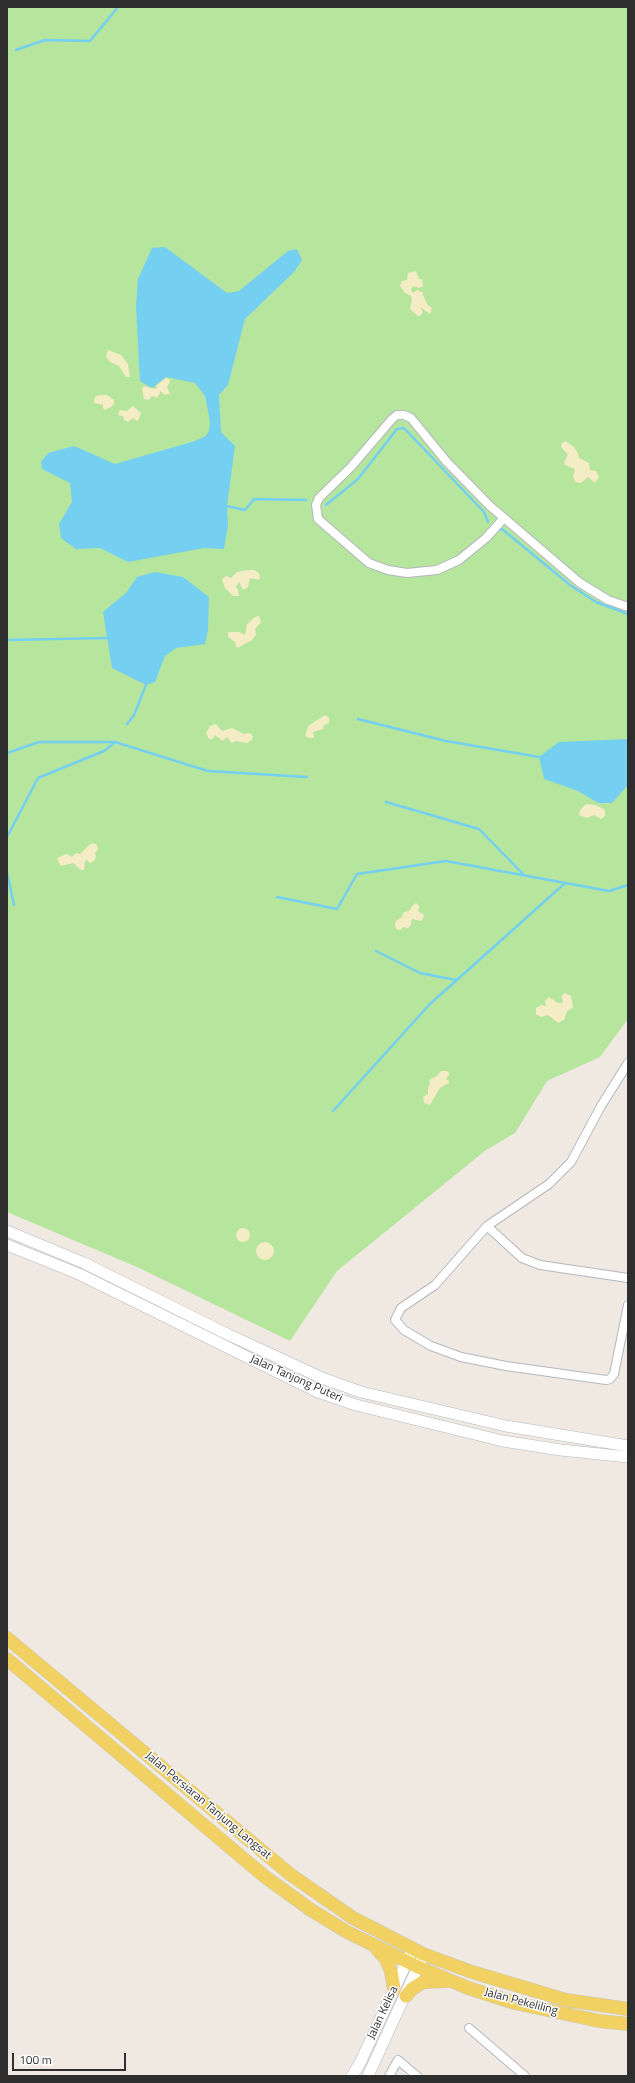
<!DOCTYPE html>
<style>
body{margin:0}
#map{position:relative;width:635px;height:2083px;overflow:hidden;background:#efe9e1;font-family:"Titillium Web",sans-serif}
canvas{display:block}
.frame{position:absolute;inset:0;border:8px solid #2e2e2e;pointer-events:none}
.scale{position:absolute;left:12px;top:2053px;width:114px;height:18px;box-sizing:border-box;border:2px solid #2e2e2e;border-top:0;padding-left:5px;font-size:12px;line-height:14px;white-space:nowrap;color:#2e2e2e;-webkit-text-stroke:3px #fff;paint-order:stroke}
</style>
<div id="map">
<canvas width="635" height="2083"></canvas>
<div class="frame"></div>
<div class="scale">100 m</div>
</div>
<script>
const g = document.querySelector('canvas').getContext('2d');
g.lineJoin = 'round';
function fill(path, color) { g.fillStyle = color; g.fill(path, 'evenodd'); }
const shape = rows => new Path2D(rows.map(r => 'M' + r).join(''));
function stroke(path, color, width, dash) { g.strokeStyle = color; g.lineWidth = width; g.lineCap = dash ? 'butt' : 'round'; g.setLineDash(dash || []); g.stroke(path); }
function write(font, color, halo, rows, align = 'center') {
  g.font = font + ' "Titillium Web",sans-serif'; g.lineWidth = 3; g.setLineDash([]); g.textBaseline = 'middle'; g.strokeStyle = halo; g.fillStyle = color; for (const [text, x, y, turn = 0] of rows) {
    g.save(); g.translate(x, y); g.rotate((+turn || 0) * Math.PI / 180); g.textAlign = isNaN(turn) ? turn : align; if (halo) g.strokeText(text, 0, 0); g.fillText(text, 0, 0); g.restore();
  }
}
const green = shape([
 [7,7,628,7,628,1019,600,1057,547,1081,515,1133,486,1150,337,1271,290,1341,137,1267,7,1212]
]);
const sand = shape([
 [416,271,419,279,422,279,423,286,420,288,413,286,411,290,413,293,417,290,422,292,427,304,432,308,430,314,420,307,423,312,419,317,410,309,412,299,411,296,405,293,400,286,402,281,407,280,408,273],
 [108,350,121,355,125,360,128,364,130,377,126,377,119,366,110,362,106,357],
 [166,378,169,379,170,382,167,387,170,394,164,395,161,391,157,398,152,396,149,400,144,399,142,389,144,386,156,389,157,385],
 [100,395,107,395,114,400,114,404,111,407,105,410,103,408,103,405,94,403,95,397],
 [133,406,141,413,139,419,137,421,133,418,128,422,124,420,123,416,118,415,120,410,127,411],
 [565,441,574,447,578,453,579,458,589,463,590,470,596,471,599,477,595,483,588,477,581,483,575,482,573,476,575,469,565,465,564,462,568,455,561,447,562,443],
 [248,570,254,570,259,573,260,580,250,578,248,587,243,590,239,582,236,587,238,590,239,596,233,596,225,588,222,579,226,576,231,578,237,572],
 [259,616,261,622,255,629,256,635,252,640,237,648,235,642,228,637,228,632,239,632,245,635,247,624,255,617],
 [325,715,329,718,329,723,324,725,323,729,313,732,314,738,309,738,305,736,308,726],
 [216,724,222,731,232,728,244,734,250,733,253,736,252,740,247,743,236,741,232,743,227,737,223,741,215,735,213,739,209,739,206,733,210,726],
 [586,804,596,805,605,810,605,816,601,819,594,815,587,818,579,815,580,810],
 [93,843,97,845,98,849,95,853,96,857,94,861,90,863,87,860,85,861,84,870,81,870,73,863,61,866,57,859,59,857,67,854,72,857,76,853,80,854,89,845],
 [416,903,419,906,418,911,424,915,423,919,421,921,412,919,411,925,408,928,403,927,401,930,396,929,395,924,397,920,402,917,403,913,410,910,412,906],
 [564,993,571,996,573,1008,567,1011,564,1020,558,1023,548,1015,541,1017,536,1014,536,1008,541,1005,546,1006,545,1001,549,997,558,1003,562,1003,563,1000,561,997],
 [441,1071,447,1071,449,1073,449,1075,446,1079,449,1081,449,1083,440,1088,430,1105,424,1103,423,1097,428,1094,428,1087,430,1084,429,1080,437,1076],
 '236 1235a7 7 0 1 1 14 0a7 7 0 1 1-14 0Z',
 '256 1251a9 9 0 1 1 18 0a9 9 0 1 1-18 0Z'
]);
const water = shape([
 [165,247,227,293,239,291,288,251,297,249,302,260,294,272,245,319,228,385,219,395,221,432,235,446,227,506,228,526,224,549,204,548,128,562,100,548,76,549,61,538,59,524,72,502,70,483,42,469,41,462,48,453,74,446,115,464,195,441,206,436,209,431,210,422,205,396,195,383,166,377,152,388,140,381,136,306,138,279,152,248],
 [155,572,183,577,209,597,208,630,205,644,176,648,165,656,155,682,146,685,112,668,103,612,126,593,137,577],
 [628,739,628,785,612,803,598,803,578,791,544,779,539,757,559,742]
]);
const stream = shape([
 [16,50,45,40,90,41,118,7],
 [326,505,358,479,397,429,404,428,484,512,488,522],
 [227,506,245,510,254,499,306,500],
 [498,530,502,529,570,585,596,602,628,614],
 [7,640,107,638],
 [358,719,446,741,539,757],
 [127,724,134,715,146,685],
 [7,753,39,742,115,742,208,771,307,777],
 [386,802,479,829,524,875],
 [7,837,38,778,104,751,114,743],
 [7,872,14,905],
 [277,897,337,909,357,874,446,861,609,891,628,885],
 [376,951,420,973,456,980],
 [333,1111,430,1004,564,884]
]);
const street = shape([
 [504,518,486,538,459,560,437,570,407,573,388,570,369,563,318,519,316,505,319,498,351,467,392,419,397,415,404,415,411,418,446,461,490,506,580,583,608,600,628,607],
 [628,1063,601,1106,571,1162,549,1184,487,1226,435,1285,401,1308,395,1320,404,1330,431,1346,461,1357,506,1366,606,1380,610,1379,614,1374,628,1305],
 [487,1226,522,1258,540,1265,628,1278],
 [469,2028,525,2076],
 [389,2076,398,2060,417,2076]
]);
const secondary = shape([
 [7,1231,84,1263,227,1334,322,1378,361,1392,506,1426,628,1446],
 [7,1245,79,1274,318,1392,356,1405,503,1441,561,1450,628,1457],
 [352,2076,360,2063,410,1955],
 [368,2076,421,1960]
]);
const primary = shape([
 [7,1638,291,1875,353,1918,423,1954,472,1972,566,2000,628,2009],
 [7,1659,264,1876,311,1910,347,1932,418,1967,468,1988,515,2003,599,2021,628,2024],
 [377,1949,386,1959,391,1971,394,1989],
 [406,1996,412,1989,423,1982,447,1981]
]);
const streetNames = [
 ["Jalan Tanjong Puteri",296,1379,24],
 ["Jalan Persiaran Tanjung Langsat",208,1806,40],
 ["Jalan Pekeliling",521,2002,15],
 ["Jalan Kelisa",383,2013,-65]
];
fill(green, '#b6e59e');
fill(sand, '#f3ecc5');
fill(water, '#75cff0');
stroke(stream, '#75cff0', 2.5);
stroke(street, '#b4b7c1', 10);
stroke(secondary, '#b4b7c1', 12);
stroke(primary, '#c9c9c9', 14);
stroke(street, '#fff', 8);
stroke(secondary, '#fff', 11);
stroke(primary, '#f2d163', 13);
write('12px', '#2e2e2e', '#fff', streetNames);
</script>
